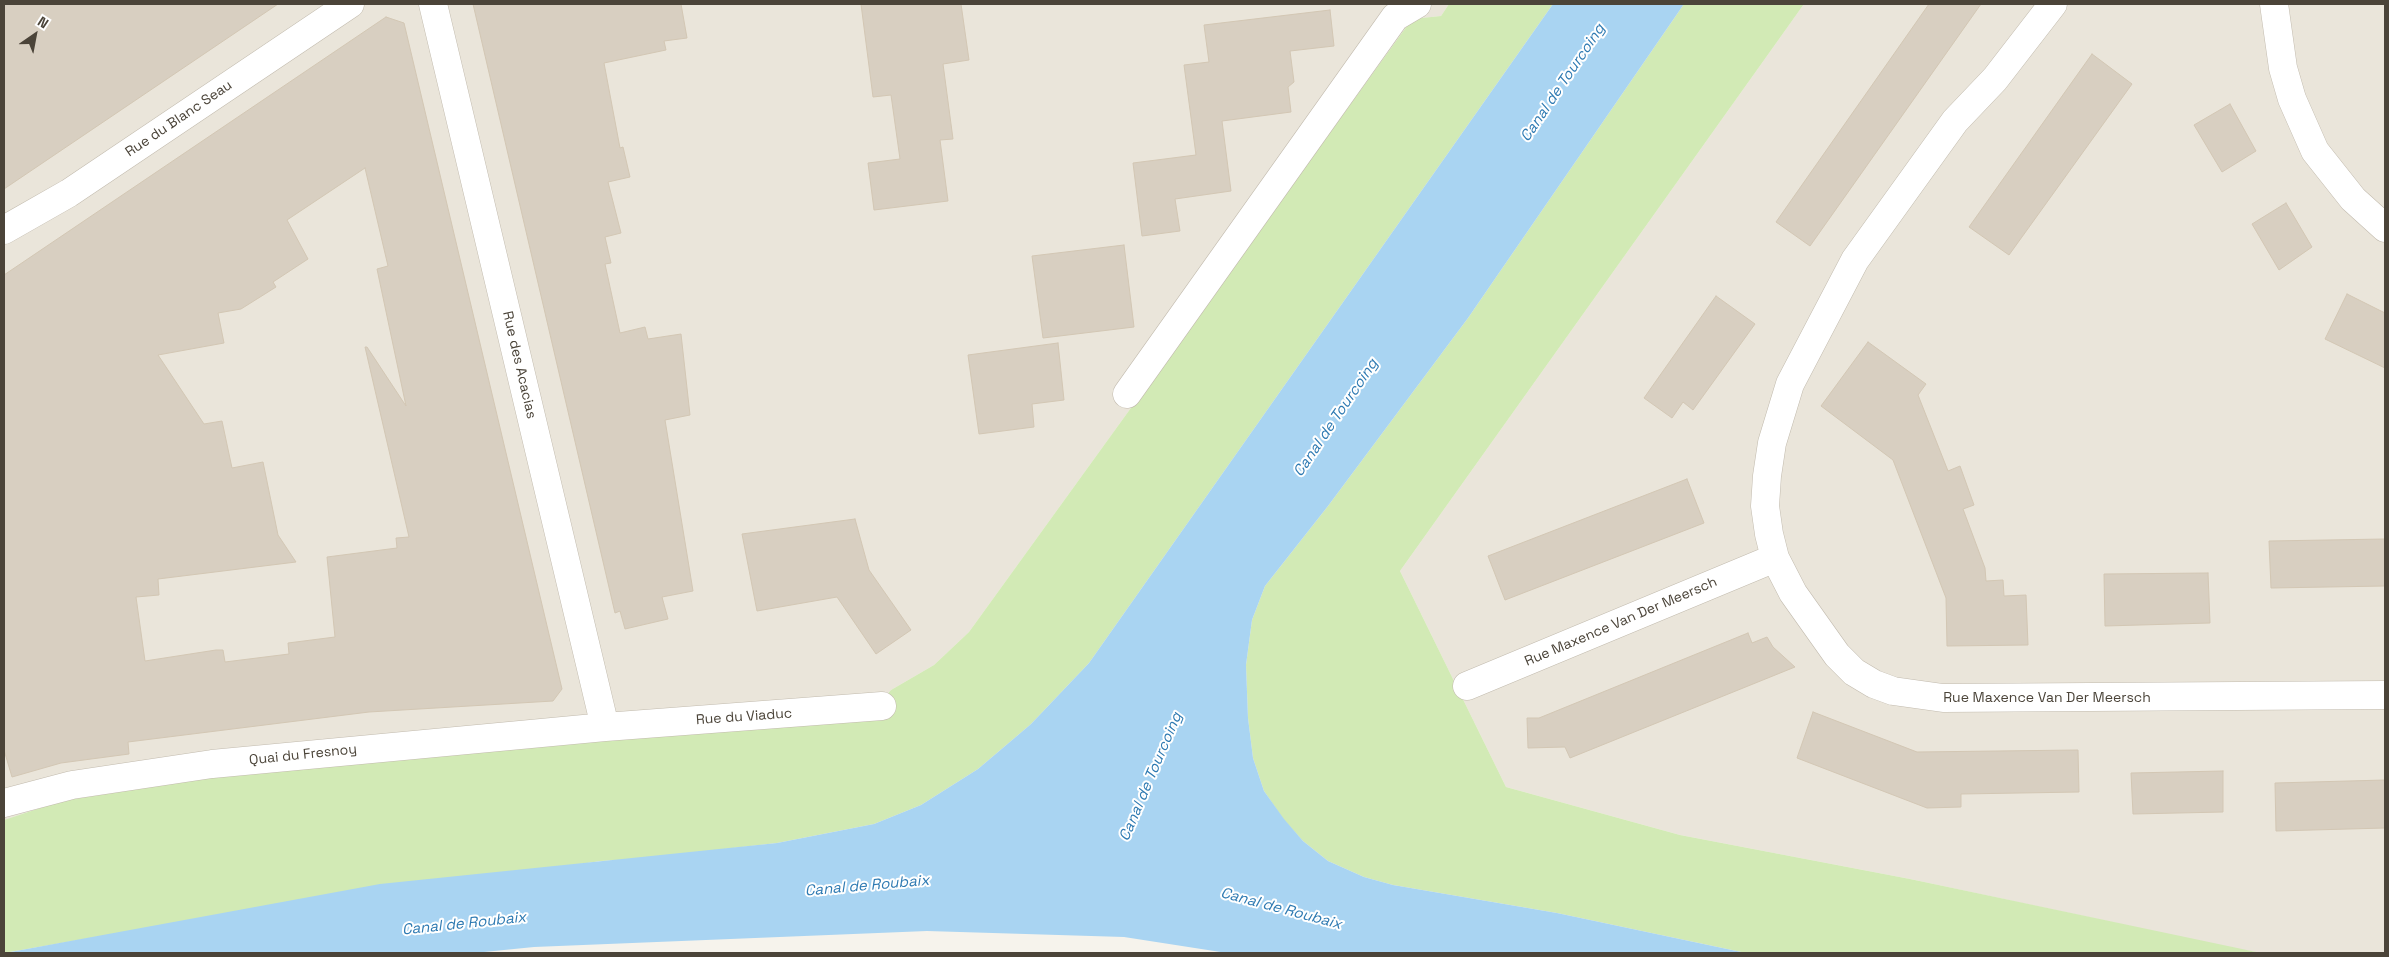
<!DOCTYPE html>
<style>
body{margin:0}
#map{position:relative;width:2389px;height:957px;overflow:hidden;background:#f6f3ec;font-family:"Space Grotesk",sans-serif}
canvas{display:block}
.frame{position:absolute;inset:0;border:5px solid #4b4439;pointer-events:none}
.north{position:absolute;left:10px;top:10px;width:50px;height:50px;-webkit-text-stroke:4px #fff;paint-order:stroke;rotate:33deg;font-size:14px;font-weight:700;line-height:20px;text-align:center;color:#4b4439}
.north::after{content:'';display:block;margin:auto;width:18px;height:22px;background:#4b4439;clip-path:polygon(50% 0,100% 100%,50% 72%,0 100%)}
</style>
<div id="map">
<canvas width="2389" height="957"></canvas>
<div class="frame"></div>
<div class="north">N</div>
</div>
<script>
const g = document.querySelector('canvas').getContext('2d');
g.lineJoin = 'round';
function fill(path, color) { g.fillStyle = color; g.fill(path, 'evenodd'); }
const shape = rows => new Path2D(rows.map(r => 'M' + r).join(''));
function stroke(path, color, width, dash) { g.strokeStyle = color; g.lineWidth = width; g.lineCap = dash ? 'butt' : 'round'; g.setLineDash(dash || []); g.stroke(path); }
function write(font, color, halo, rows, align = 'center') {
  g.font = font + ' "Space Grotesk",sans-serif'; g.lineWidth = 4; g.setLineDash([]); g.textBaseline = 'middle'; g.strokeStyle = halo; g.fillStyle = color; for (const [text, x, y, turn = 0] of rows) {
    g.save(); g.translate(x, y); g.rotate((+turn || 0) * Math.PI / 180); g.textAlign = isNaN(turn) ? turn : align; if (halo) g.strokeText(text, 0, 0); g.fillText(text, 0, 0); g.restore();
  }
}
const residential = shape([
 [4,4,1449,4,1441,16,1412,19,969,632,934,665,891,690,866,718,61,801,4,820],
 [1804,4,2385,4,2385,953,2261,953,2233,948,1910,879,1680,835,1506,787,1400,571]
]);
const green = shape([
 [1449,4,1553,4,1089,663,1031,724,978,769,921,805,874,824,777,843,637,859,601,861,194,920,4,953,4,820,61,801,255,771,546,744,866,718,891,690,934,665,969,632,1412,19,1441,16],
 [1684,4,1804,4,1400,571,1506,787,1680,835,1910,879,2261,953,1746,953,1557,913,1393,885,1364,877,1328,861,1303,841,1284,820,1264,791,1253,758,1248,718,1246,665,1252,620,1265,586,1328,506,1468,318]
]);
const water = shape([
 [1553,4,1684,4,1468,318,1328,506,1265,586,1252,620,1246,665,1248,718,1253,758,1264,791,1284,819,1303,841,1328,861,1364,877,1393,885,1557,913,1746,953,1227,953,1124,937,927,931,534,947,474,953,5,953,380,884,777,843,874,824,921,805,978,769,1031,724,1089,663]
]);
const building = shape([
 [4,4,278,4,4,189,4,4],
 [473,4,681,4,687,38,664,41,666,50,604,63,620,148,623,147,630,177,608,182,621,233,605,237,611,263,605,264,620,333,645,327,648,339,681,334,690,415,665,420,693,591,662,597,668,619,625,629,620,611,615,613,473,4],
 [861,4,961,4,969,60,943,64,953,139,940,140,948,201,874,210,868,163,900,159,891,95,873,97,861,4],
 [1929,4,1981,4,1810,246,1776,222,1929,4],
 [1330,10,1334,46,1290,51,1294,82,1288,87,1291,112,1222,121,1231,191,1175,199,1180,231,1142,236,1133,163,1196,155,1184,65,1209,62,1204,25,1330,10],
 [386,17,404,23,562,689,553,701,369,712,128,742,129,754,61,763,12,777,4,750,4,275,386,17],
 [365,168,388,266,377,269,406,406,367,347,365,347,409,537,396,538,397,548,327,557,335,637,288,643,289,654,225,662,223,650,216,650,145,661,136,597,159,595,158,579,296,562,278,535,263,462,232,468,222,421,204,424,158,355,224,343,218,313,241,309,276,287,273,282,308,259,287,220,365,168],
 [2092,54,2132,84,2009,255,1969,227,2092,54],
 [2230,104,2256,151,2222,172,2194,125,2230,104],
 [2286,203,2312,247,2279,270,2252,224,2286,203],
 [1124,245,1134,327,1043,338,1032,256,1124,245],
 [2347,294,2385,313,2385,368,2325,339,2347,294],
 [1716,296,1755,324,1693,410,1683,402,1672,418,1644,398,1716,296],
 [1868,342,1926,384,1918,395,1948,471,1960,466,1974,505,1963,509,1985,568,1986,581,2003,580,2004,596,2026,595,2028,645,1947,646,1946,598,1893,460,1821,406,1868,342],
 [1058,343,1064,400,1032,404,1034,427,979,434,968,355,1058,343],
 [1687,479,1704,523,1505,600,1488,556,1687,479],
 [855,519,869,570,911,630,876,654,837,597,757,611,742,534,855,519],
 [2385,539,2385,586,2271,588,2269,541,2385,539],
 [2208,573,2210,623,2105,626,2104,574,2208,573],
 [1748,633,1752,643,1767,637,1773,647,1795,667,1570,758,1565,747,1528,748,1527,718,1539,718,1748,633],
 [1813,712,1917,752,2078,750,2079,792,1961,794,1961,807,1927,808,1797,758,1813,712],
 [2223,771,2223,812,2133,814,2131,773,2223,771],
 [2385,780,2385,828,2276,831,2275,783,2385,780]
]);
const minor = shape([
 [433,4,605,727],
 [2053,4,1995,79,1955,121,1855,260,1790,384,1772,443,1767,476,1765,506,1769,534,1775,558,1793,593,1837,655,1854,672,1874,684,1893,691,1943,698,2385,695],
 [2274,4,2283,68,2292,99,2315,151,2353,199,2385,228],
 [4,230,69,193,350,4],
 [1127,394,1395,17,1417,4],
 [1467,686,1775,558],
 [4,803,72,785,212,764,605,727,882,706]
]);
const streetNames = [
 ["Rue du Blanc Seau",179,119,-34],
 ["Rue des Acacias",519,365,77],
 ["Rue Maxence Van Der Meersch",1621,622,-23],
 ["Rue Maxence Van Der Meersch",2047,698],
 ["Rue du Viaduc",744,717,-4],
 ["Quai du Fresnoy",303,755,-6]
];
const waterNames = [
 ["Canal de Tourcoing",1563,83,-56],
 ["Canal de Tourcoing",1336,418,-56],
 ["Canal de Tourcoing",1151,777,-67],
 ["Canal de Roubaix",867,886,-5],
 ["Canal de Roubaix",1281,909,15],
 ["Canal de Roubaix",464,924,-6]
];
fill(residential, '#eae5da');
fill(green, '#d2eab5');
fill(water, '#a9d4f2');
fill(building, '#d8cfc1');
stroke(building, '#d3c7b4', 1);
stroke(minor, '#c2bbae', 29);
stroke(minor, '#fff', 28);
write('14px', '#4b4439', '#fff', streetNames);
write('italic 15px', '#2e7ab2', '#fff', waterNames);
</script>
